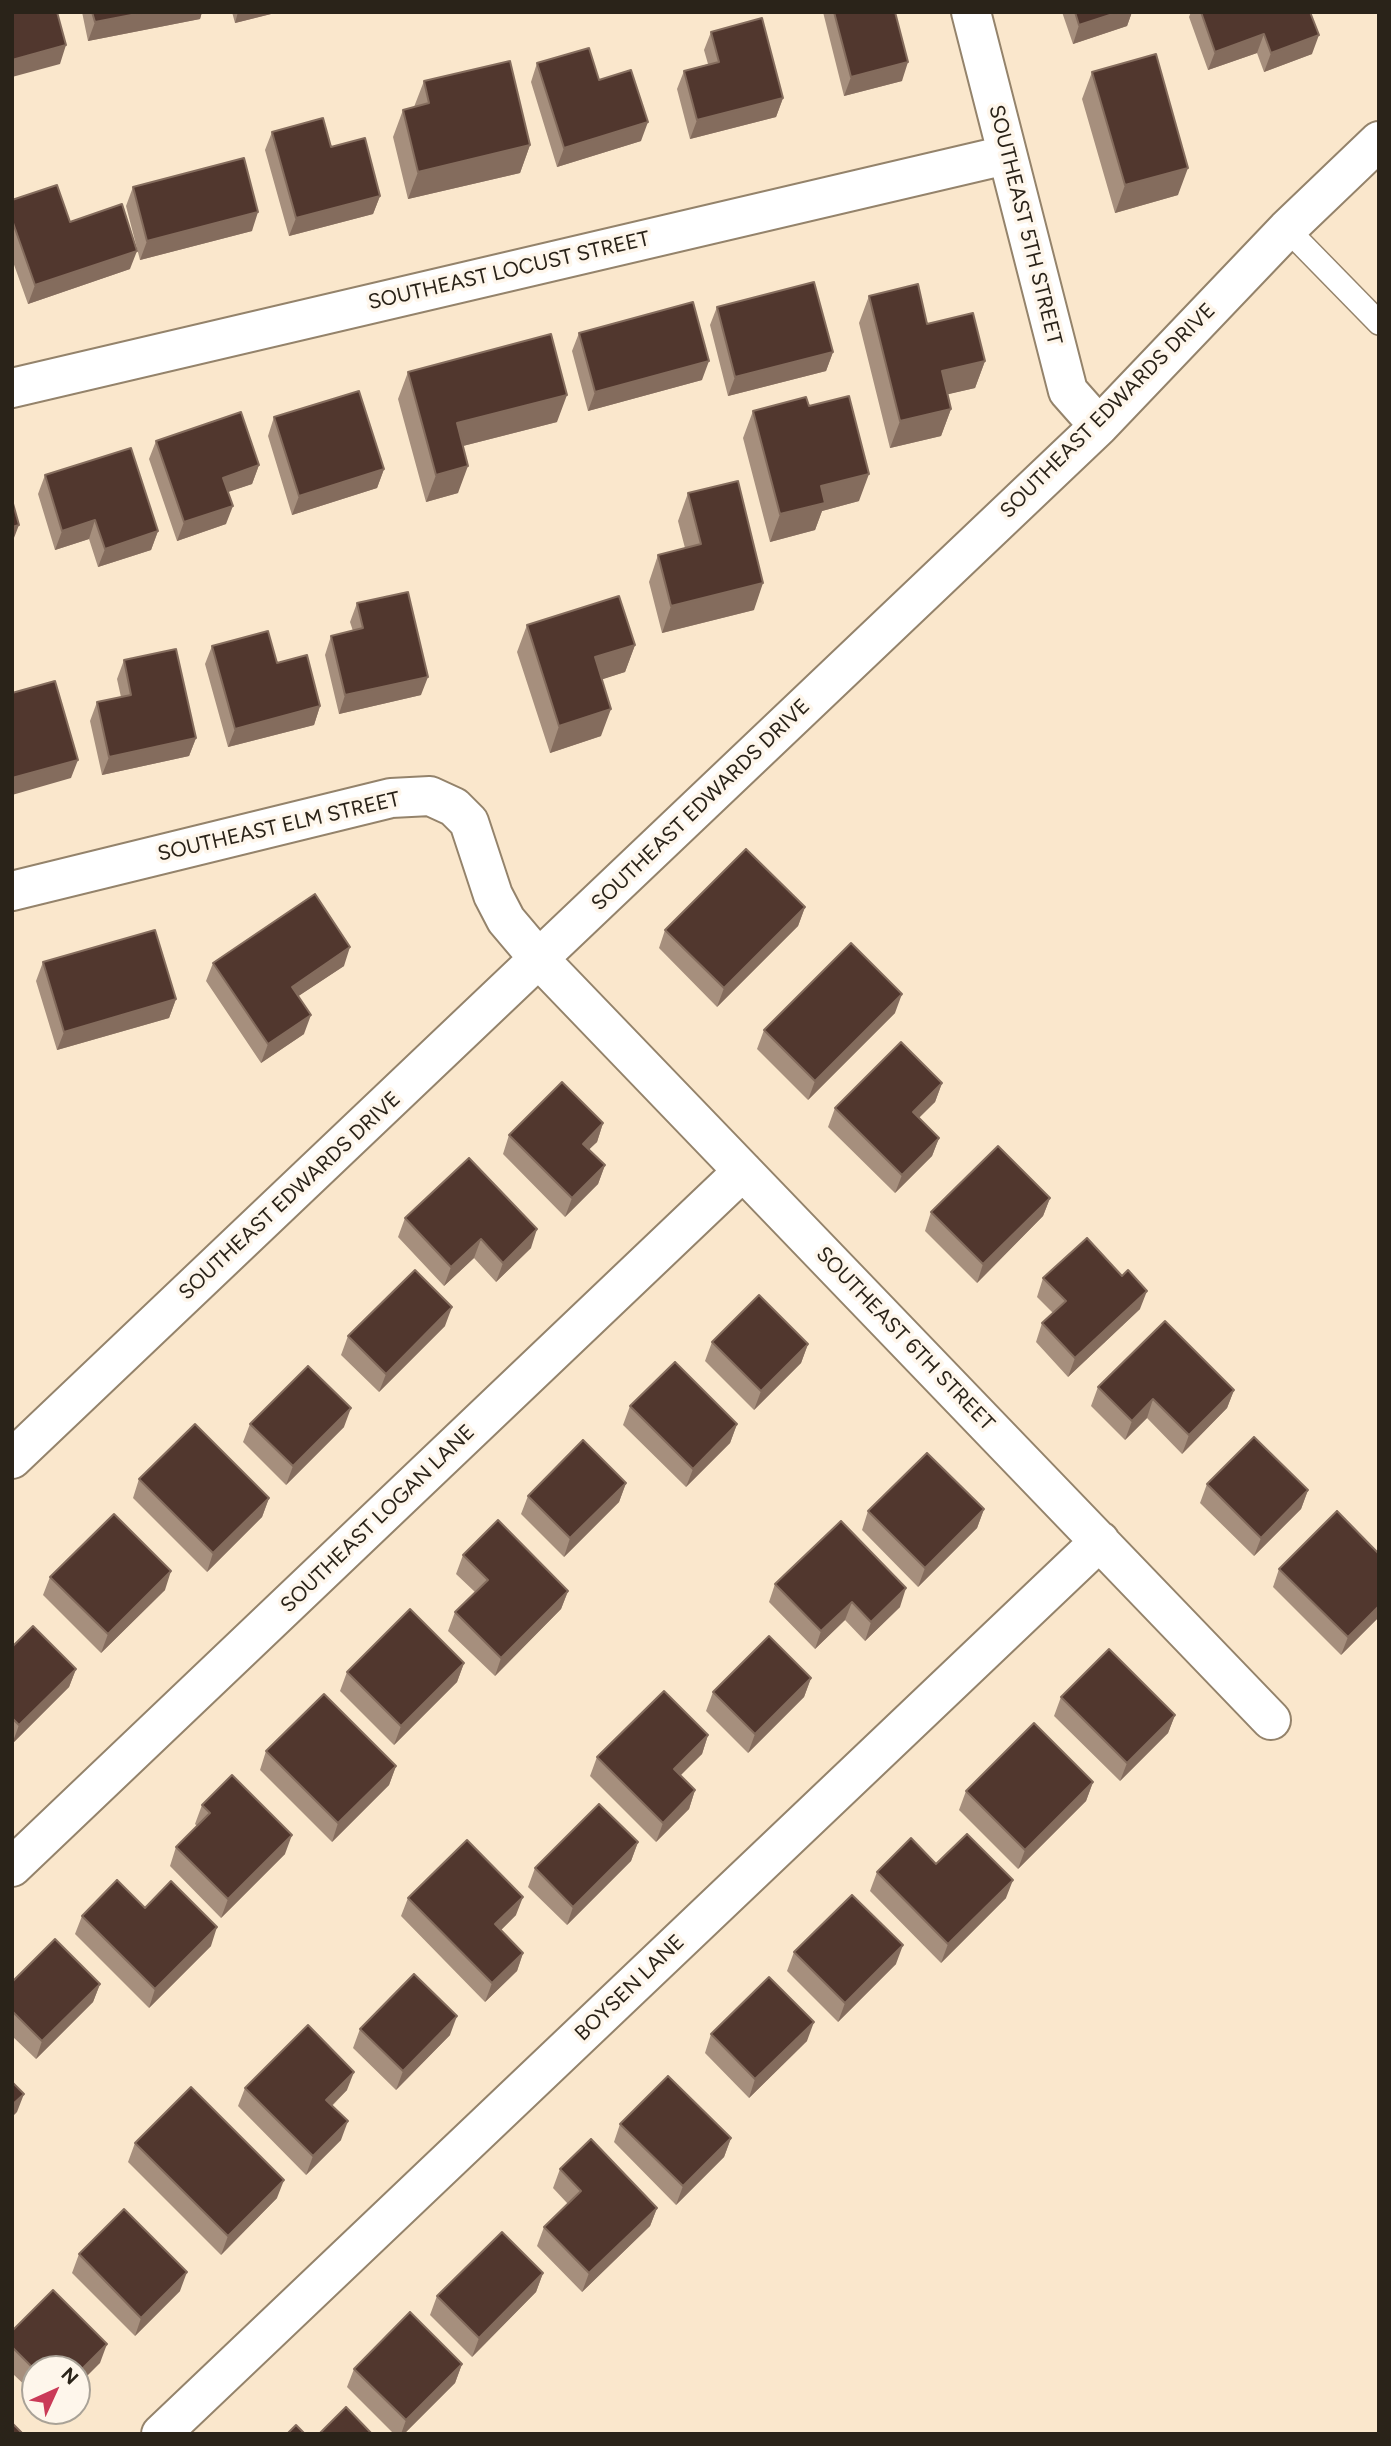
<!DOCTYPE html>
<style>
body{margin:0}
#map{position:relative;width:1391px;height:2446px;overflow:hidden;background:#fae7cc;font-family:Figtree,sans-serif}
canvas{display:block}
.frame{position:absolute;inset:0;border:14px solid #2a2319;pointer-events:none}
.north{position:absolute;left:21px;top:2355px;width:70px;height:70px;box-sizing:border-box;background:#fef6eb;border:2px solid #a9a297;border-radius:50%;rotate:45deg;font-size:19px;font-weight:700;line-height:28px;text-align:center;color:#2a2319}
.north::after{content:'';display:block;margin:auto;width:24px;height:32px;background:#ca3a57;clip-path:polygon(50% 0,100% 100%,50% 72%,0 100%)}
</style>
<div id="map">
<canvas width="1391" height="2446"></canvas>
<div class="frame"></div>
<div class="north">N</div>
</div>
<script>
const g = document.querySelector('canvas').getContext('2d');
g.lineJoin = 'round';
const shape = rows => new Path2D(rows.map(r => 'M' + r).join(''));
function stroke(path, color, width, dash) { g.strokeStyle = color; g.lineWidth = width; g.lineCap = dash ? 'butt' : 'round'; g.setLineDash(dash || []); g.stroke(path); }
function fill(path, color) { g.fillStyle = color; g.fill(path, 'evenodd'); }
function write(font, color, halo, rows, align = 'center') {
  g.font = font + ' Figtree,sans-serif'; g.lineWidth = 7; g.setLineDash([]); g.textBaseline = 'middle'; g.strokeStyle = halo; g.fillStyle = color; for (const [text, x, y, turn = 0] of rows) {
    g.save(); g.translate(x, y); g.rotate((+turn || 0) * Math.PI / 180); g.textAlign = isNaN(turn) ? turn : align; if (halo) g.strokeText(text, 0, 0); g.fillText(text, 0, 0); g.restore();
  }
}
const lane = shape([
 [1287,229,1379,323]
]);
const street = shape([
 [971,12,1068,391,1099,426],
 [12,388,1006,155],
 [12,891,391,798,430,796,454,807,469,822,493,895,506,920,539,959,1271,1720],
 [12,1459,1099,426,1287,229,1379,141],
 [12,1867,743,1171],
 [161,2434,1100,1541]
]);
const wall = shape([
 [82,12,202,12,200,19,88,41],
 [232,12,279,12,235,23],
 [823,12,895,12,902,81,844,96],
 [1062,12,1132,12,1127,26,1073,44],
 [1191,12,1310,12,1312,54,1264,72,1257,53,1208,70,1189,17],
 [711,32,783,98,776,117,690,139,677,89,684,71,708,64,704,50],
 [537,63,599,80,641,141,557,167,531,82],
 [1092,72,1178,195,1115,213,1082,99],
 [424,81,530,145,520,173,408,199,393,137,403,110,414,107],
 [272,132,331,147,380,196,373,214,289,236,265,150],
 [133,187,252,231,140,260,126,206],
 [12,200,70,222,130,269,28,304,12,259],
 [869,296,927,324,985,361,975,388,948,394,951,409,941,436,890,448,859,323],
 [717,307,833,352,826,371,728,396,710,325],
 [579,333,702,380,588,411,572,351],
 [408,372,557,422,463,446,458,493,426,502,398,399],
 [809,406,859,501,822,511,815,530,770,542,743,438,753,411],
 [274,417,384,469,377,488,292,515,268,436],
 [156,441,259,465,252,484,228,492,226,524,177,541,149,459],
 [45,475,158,531,151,550,98,567,89,539,55,550,38,494],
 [688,493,754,610,662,633,649,582,658,555,685,548,678,521],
 [357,603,421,695,339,714,325,655,331,636,353,631,350,622],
 [527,625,635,645,625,672,602,679,601,736,550,753,517,652],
 [212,646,277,663,320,706,314,725,228,747,205,664],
 [124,660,196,738,189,756,102,775,90,721,97,702,121,697,117,679],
 [805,907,798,926,717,1007,659,948,665,930],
 [43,962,176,999,169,1018,57,1050,36,981],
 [213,963,344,966,298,996,304,1034,261,1063,206,981],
 [895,1013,808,1100,757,1049,764,1030],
 [942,1083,935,1102,919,1118,939,1138,932,1156,895,1193,828,1127,835,1108],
 [603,1123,597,1142,589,1149,605,1165,598,1184,565,1217,503,1154,509,1135],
 [1050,1198,1043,1216,977,1283,925,1231,931,1212],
 [405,1218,531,1248,496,1282,474,1258,444,1286,398,1237],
 [1043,1278,1140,1309,1068,1377,1036,1342,1042,1323,1053,1313,1037,1297],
 [445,1326,379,1392,341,1355,348,1336],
 [712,1342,808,1344,801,1363,754,1410,705,1361],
 [1098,1387,1234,1390,1227,1408,1182,1454,1147,1418,1125,1440,1091,1406],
 [630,1406,737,1424,730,1443,686,1487,623,1425],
 [250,1424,344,1427,286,1485,243,1442],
 [139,1479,269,1498,262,1517,207,1572,133,1498],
 [626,1483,619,1502,564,1557,521,1514,528,1496],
 [1207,1484,1308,1490,1301,1509,1254,1556,1200,1503],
 [984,1509,977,1528,918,1587,862,1530,868,1511],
 [1379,1554,1379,1617,1341,1655,1273,1587,1279,1569],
 [463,1555,568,1591,561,1609,495,1676,448,1631,455,1612,475,1592,456,1574],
 [50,1577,165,1590,101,1653,43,1595],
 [775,1584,900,1607,865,1641,845,1620,815,1649,769,1602],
 [12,1647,76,1669,69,1687,12,1744],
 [464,1663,457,1682,394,1745,340,1691,347,1672],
 [811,1678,804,1697,748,1753,706,1711,713,1692],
 [1061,1697,1175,1715,1168,1733,1120,1781,1054,1716],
 [708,1735,702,1754,680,1775,695,1790,689,1809,656,1842,590,1776,597,1757],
 [266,1751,396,1766,389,1785,332,1842,260,1770],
 [1093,1782,1086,1801,1018,1869,959,1810,966,1791],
 [202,1805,285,1854,221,1918,170,1866,176,1847,197,1826,195,1824],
 [638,1842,631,1861,567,1925,528,1887,535,1868],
 [936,1864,1006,1898,941,1963,870,1891,877,1872],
 [408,1898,516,1915,501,1930,523,1953,517,1971,485,2002,401,1916],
 [82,1916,211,1946,149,2008,75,1934],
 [794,1952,896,1964,838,2022,787,1971],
 [12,1982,100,1984,93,2002,36,2059,12,2036],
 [360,2029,450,2035,396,2090,353,2048],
 [711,2034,807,2041,749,2098,705,2053],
 [245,2088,347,2090,332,2106,341,2140,306,2175,238,2106],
 [620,2124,731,2138,724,2157,676,2205,614,2142],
 [135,2143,277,2198,221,2255,128,2162],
 [560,2169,657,2208,650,2226,582,2292,537,2246,544,2227,568,2204,553,2188],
 [79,2254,180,2291,135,2336,72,2273],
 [543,2273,536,2292,472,2357,430,2315,437,2296],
 [12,2331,100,2363,35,2369,35,2395,12,2373],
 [462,2364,455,2383,404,2434,394,2434,347,2387,354,2369]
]);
const shadedWall = shape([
 [147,12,202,12,200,19,88,41,95,22],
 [238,12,279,12,235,23],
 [1119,12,1132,12,1127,26,1073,44,1079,25],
 [1264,34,1257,53,1208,70,1215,52],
 [1319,35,1312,54,1264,72,1271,53],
 [66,45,60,64,12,77,12,60],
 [908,62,902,81,844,96,851,77],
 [783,98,776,117,690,139,697,120],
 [648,122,641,141,557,167,564,148],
 [530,145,520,173,408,199,418,172],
 [1188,168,1178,195,1115,213,1125,185],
 [380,196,373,214,289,236,296,218],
 [258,212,252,231,140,260,147,241],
 [137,251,130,269,28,304,35,285],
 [833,352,826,371,728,396,735,377],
 [709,361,702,380,588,411,595,392],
 [985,361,975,388,932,398,942,371],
 [567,395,557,422,447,450,457,423],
 [951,409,941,436,890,448,900,421],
 [259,465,252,484,216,496,223,478],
 [468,466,458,493,426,502,436,475],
 [384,469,377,488,292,515,299,496],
 [869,474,859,501,822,511,815,530,770,542,780,514,821,486],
 [233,506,226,524,177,541,184,522],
 [95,520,89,539,55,550,62,531],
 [19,525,12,543,12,527],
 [158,531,151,550,98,567,105,549],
 [763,583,754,610,662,633,671,606],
 [635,645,625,672,585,685,595,657],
 [428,677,421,695,339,714,345,695],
 [320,706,314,725,228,747,235,729],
 [611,709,601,736,550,753,559,726],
 [196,738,189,756,102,775,109,757],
 [78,760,71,778,12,795,12,778],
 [805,907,798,926,717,1007,724,988],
 [350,947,344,966,285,1005,292,987],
 [902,994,895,1013,808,1100,815,1081],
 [176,999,169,1018,57,1050,64,1032],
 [311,1015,304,1034,261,1063,268,1044],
 [942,1083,935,1102,906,1130,913,1112],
 [603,1123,597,1142,576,1162,583,1144],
 [939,1138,932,1156,895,1193,902,1175],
 [605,1165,598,1184,565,1217,572,1198],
 [1050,1198,1043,1216,977,1283,983,1264],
 [537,1229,531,1248,496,1282,503,1263],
 [481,1239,474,1258,444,1286,451,1267],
 [1147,1291,1140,1309,1068,1377,1075,1358],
 [452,1307,445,1326,379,1392,386,1374],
 [808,1344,801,1363,754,1410,761,1391],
 [1234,1390,1227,1408,1182,1454,1189,1435],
 [1153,1399,1147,1418,1125,1440,1132,1421],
 [351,1408,344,1427,286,1485,293,1466],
 [737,1424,730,1443,686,1487,693,1469],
 [626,1483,619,1502,564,1557,570,1538],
 [1308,1490,1301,1509,1254,1556,1261,1538],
 [269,1498,262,1517,207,1572,213,1553],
 [984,1509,977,1528,918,1587,925,1568],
 [171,1571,165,1590,101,1653,108,1634],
 [906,1588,900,1607,865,1641,871,1622],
 [568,1591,561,1609,495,1676,501,1658],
 [852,1602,845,1620,815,1649,821,1631],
 [1379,1606,1379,1617,1341,1655,1348,1637],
 [464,1663,457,1682,394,1745,401,1726],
 [76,1669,69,1687,12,1744,19,1725],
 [811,1678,804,1697,748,1753,755,1734],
 [1175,1715,1168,1733,1120,1781,1127,1763],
 [708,1735,702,1754,668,1788,674,1769],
 [396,1766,389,1785,332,1842,338,1823],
 [1093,1782,1086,1801,1018,1869,1025,1850],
 [695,1790,689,1809,656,1842,663,1823],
 [292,1835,285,1854,221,1918,228,1899],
 [638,1842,631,1861,567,1925,573,1907],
 [1013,1880,1006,1898,941,1963,948,1944],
 [523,1897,516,1915,489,1942,495,1924],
 [217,1927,211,1946,149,2008,155,1989],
 [903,1945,896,1964,838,2022,845,2003],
 [523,1953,517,1971,485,2002,492,1983],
 [100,1984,93,2002,36,2059,42,2041],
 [457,2016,450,2035,396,2090,403,2071],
 [814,2022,807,2041,749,2098,755,2079],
 [354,2072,347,2090,319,2118,326,2100],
 [24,2094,17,2112,12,2117,12,2105],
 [348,2121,341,2140,306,2175,313,2156],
 [731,2138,724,2157,676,2205,683,2186],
 [284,2180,277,2198,221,2255,228,2236],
 [657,2208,650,2226,582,2292,589,2273],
 [187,2272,180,2291,135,2336,141,2318],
 [543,2273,536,2292,472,2357,479,2338],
 [107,2344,100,2363,77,2386,77,2374],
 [462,2364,455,2383,404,2434,401,2434,406,2420]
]);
const building = shape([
 [12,12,57,12,66,45,12,60,12,12],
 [92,12,147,12,95,22,92,12],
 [834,12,895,12,908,62,851,77,834,12],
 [1075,12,1119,12,1079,25,1075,12],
 [1201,12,1310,12,1319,35,1271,53,1264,34,1215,52,1201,12],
 [762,18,783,98,697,120,684,71,719,62,711,32,762,18],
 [589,48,599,80,631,70,648,122,564,148,537,63,589,48],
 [1156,54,1188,168,1125,185,1092,72,1156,54],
 [510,61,530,145,418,172,403,110,429,103,424,81,510,61],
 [323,118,331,147,365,138,380,196,296,218,272,132,323,118],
 [244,158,258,212,147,241,133,187,244,158],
 [57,185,70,222,122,204,137,251,35,285,12,220,12,200,57,185],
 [814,282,833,352,735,377,717,307,814,282],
 [918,284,927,324,973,313,985,361,942,371,951,409,900,421,869,296,918,284],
 [693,302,709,361,595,392,579,333,693,302],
 [551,334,567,395,457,423,468,466,436,475,408,372,551,334],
 [359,391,384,469,299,496,274,417,359,391],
 [849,396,869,474,821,486,825,503,780,514,753,411,806,397,809,406,849,396],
 [241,412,259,465,223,478,233,506,184,522,156,441,241,412],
 [131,448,158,531,105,549,95,520,62,531,45,475,131,448],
 [738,481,763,583,671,606,658,555,701,544,688,493,738,481],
 [12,500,19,525,12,527,12,500],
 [408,592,428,677,345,695,331,636,363,628,357,603,408,592],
 [619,596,635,645,595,657,611,709,559,726,527,625,619,596],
 [268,631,277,663,307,655,320,706,235,729,212,646,268,631],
 [176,649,196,738,109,757,97,702,131,695,124,660,176,649],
 [55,681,78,760,12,778,12,693,55,681],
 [746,849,805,907,724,988,665,930,746,849],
 [315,894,350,947,292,987,311,1015,268,1044,213,963,315,894],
 [155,930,176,999,64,1032,43,962,155,930],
 [851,943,902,994,815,1081,764,1030,851,943],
 [901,1042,942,1083,913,1112,939,1138,902,1175,835,1108,901,1042],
 [562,1082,603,1123,583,1144,605,1165,572,1198,509,1135,562,1082],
 [998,1146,1050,1198,983,1264,931,1212,998,1146],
 [469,1158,537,1229,503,1263,481,1239,451,1267,405,1218,469,1158],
 [1087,1238,1122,1276,1128,1270,1147,1291,1075,1358,1042,1323,1066,1301,1043,1278,1087,1238],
 [415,1270,452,1307,386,1374,348,1336,415,1270],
 [759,1295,808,1344,761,1391,712,1342,759,1295],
 [1165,1321,1234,1390,1189,1435,1153,1399,1132,1421,1098,1387,1165,1321],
 [675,1362,737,1424,693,1469,630,1406,675,1362],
 [308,1366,351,1408,293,1466,250,1424,308,1366],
 [195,1424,269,1498,213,1553,139,1479,195,1424],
 [1254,1437,1308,1490,1261,1538,1207,1484,1254,1437],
 [583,1440,626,1483,570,1538,528,1496,583,1440],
 [927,1453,984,1509,925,1568,868,1511,927,1453],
 [1337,1511,1379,1554,1379,1606,1348,1637,1279,1569,1337,1511],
 [114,1514,171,1571,108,1634,50,1577,114,1514],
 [498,1520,568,1591,501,1658,455,1612,488,1580,463,1555,498,1520],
 [841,1521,906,1588,871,1622,852,1602,821,1631,775,1584,841,1521],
 [410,1609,464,1663,401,1726,347,1672,410,1609],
 [33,1626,76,1669,19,1725,12,1718,12,1647,33,1626],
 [769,1636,811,1678,755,1734,713,1692,769,1636],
 [1109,1649,1175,1715,1127,1763,1061,1697,1109,1649],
 [664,1691,708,1735,674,1769,695,1790,663,1823,597,1757,664,1691],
 [324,1694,396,1766,338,1823,266,1751,324,1694],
 [1034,1723,1093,1782,1025,1850,966,1791,1034,1723],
 [232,1775,292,1835,228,1899,176,1847,210,1813,202,1805,232,1775],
 [599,1804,638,1842,573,1907,535,1868,599,1804],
 [967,1834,1013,1880,948,1944,877,1872,911,1838,936,1864,967,1834],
 [467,1840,523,1897,495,1924,523,1953,492,1983,408,1898,467,1840],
 [117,1880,145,1908,171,1881,217,1927,155,1989,82,1916,117,1880],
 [852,1895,903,1945,845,2003,794,1952,852,1895],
 [55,1939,100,1984,42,2041,12,2011,12,1982,55,1939],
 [414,1974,457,2016,403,2071,360,2029,414,1974],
 [769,1977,814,2022,755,2079,711,2034,769,1977],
 [308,2025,354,2072,326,2100,348,2121,313,2156,245,2088,308,2025],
 [668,2076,731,2138,683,2186,620,2124,668,2076],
 [12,2082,24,2094,12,2105,12,2082],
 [191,2087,284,2180,228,2236,135,2143,191,2087],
 [591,2139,657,2208,589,2273,544,2227,581,2191,560,2169,591,2139],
 [124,2209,187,2272,141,2318,79,2254,124,2209],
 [502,2232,543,2273,479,2338,437,2296,502,2232],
 [53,2290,107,2344,77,2374,77,2369,35,2370,12,2347,12,2331,53,2290],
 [410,2312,462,2364,406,2420,354,2369,410,2312],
 [346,2407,372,2434,319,2434,346,2407],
 [12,2423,22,2433,21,2434,12,2434,12,2423],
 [296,2425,305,2434,287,2434,296,2425]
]);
const streetNames = [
 ["SOUTHEAST 5TH STREET",1025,225,76],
 ["SOUTHEAST LOCUST STREET",509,271,-13],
 ["SOUTHEAST EDWARDS DRIVE",1108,411,-45],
 ["SOUTHEAST EDWARDS DRIVE",701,805,-44],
 ["SOUTHEAST ELM STREET",279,827,-13],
 ["SOUTHEAST EDWARDS DRIVE",290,1196,-43],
 ["SOUTHEAST 6TH STREET",905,1339,46],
 ["SOUTHEAST LOGAN LANE",378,1519,-44],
 ["BOYSEN LANE",630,1988,-44]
];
stroke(lane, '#94836b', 26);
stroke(street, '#94836b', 42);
stroke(lane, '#fff', 23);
stroke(street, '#fff', 38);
fill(wall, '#a68f7d');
fill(shadedWall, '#846c5d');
fill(building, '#51372e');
stroke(building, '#846c5d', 2);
write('21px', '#2a2319', '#fef6eb', streetNames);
</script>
